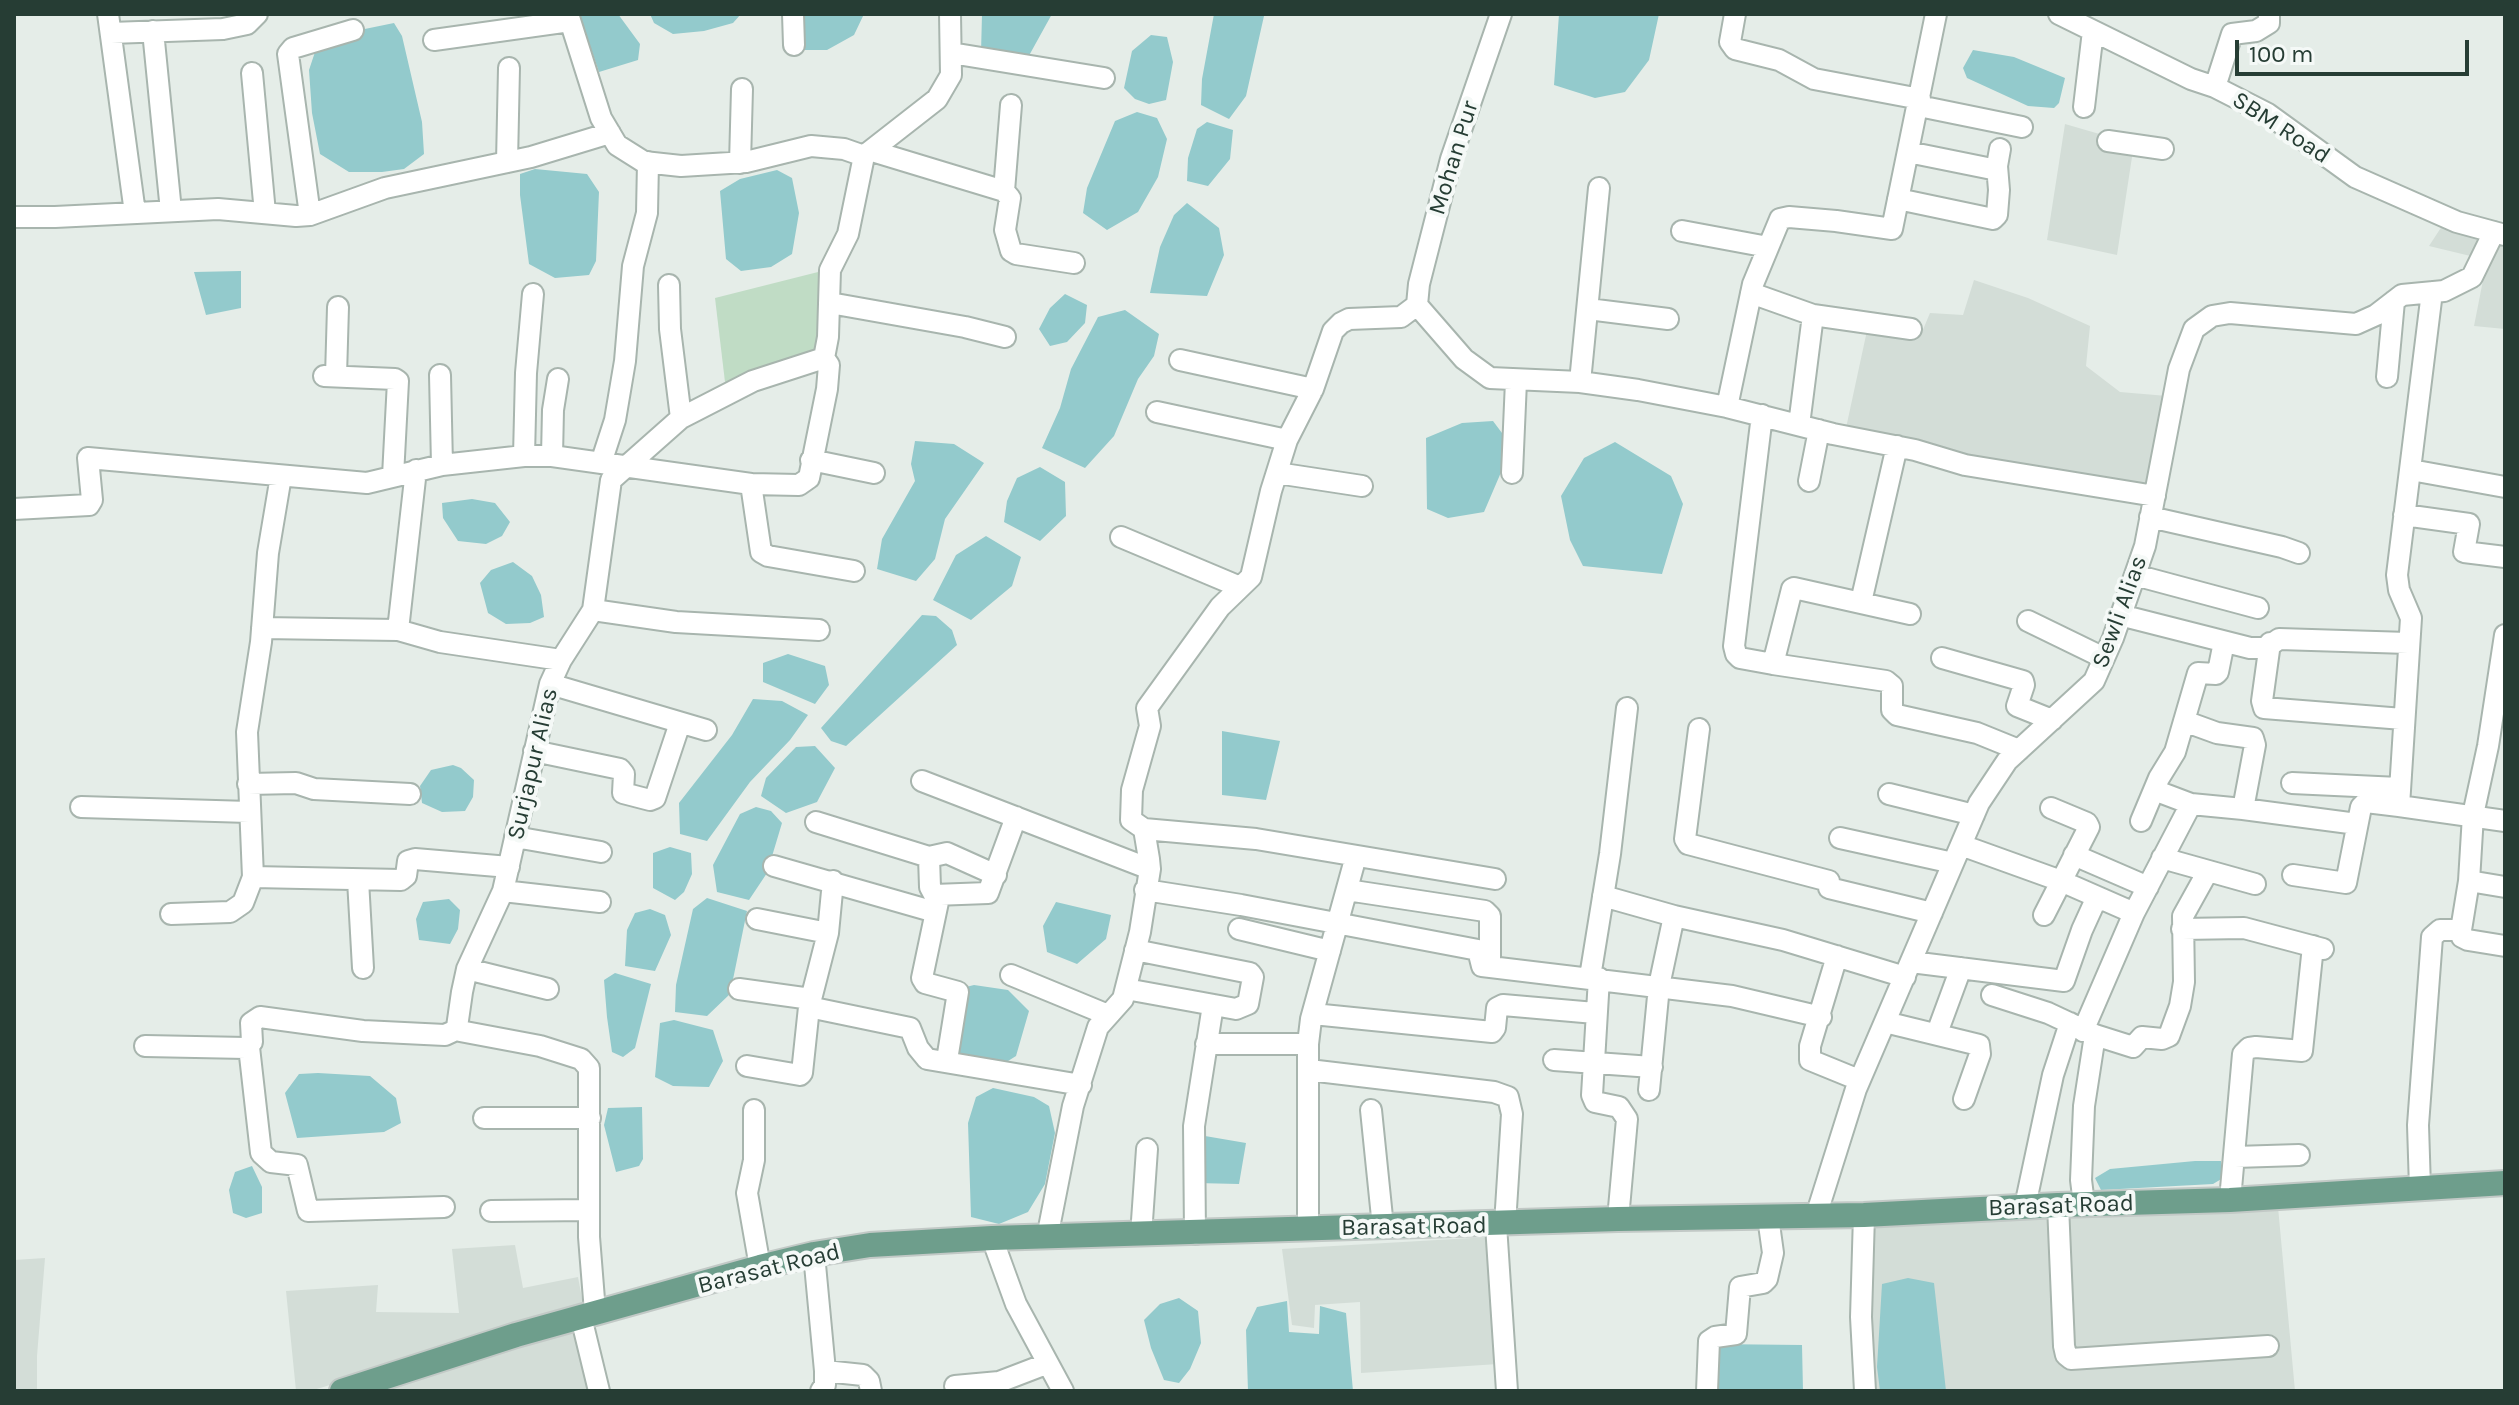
<!DOCTYPE html>
<style>
body{margin:0}
#map{position:relative;width:2519px;height:1405px;overflow:hidden;background:#e5ede8;font-family:Karla,sans-serif}
canvas{display:block}
.frame{position:absolute;inset:0;border:16px solid #263d34;pointer-events:none}
.scale{position:absolute;left:2235px;top:40px;width:234px;height:36px;box-sizing:border-box;border:4px solid #263d34;border-top:0;padding-left:10px;font-size:24px;line-height:28px;white-space:nowrap;color:#263d34;-webkit-text-stroke:6px #f5f9f7;paint-order:stroke}
</style>
<div id="map">
<canvas width="2519" height="1405"></canvas>
<div class="frame"></div>
<div class="scale">100 m</div>
</div>
<script>
const g = document.querySelector('canvas').getContext('2d');
g.lineJoin = 'round';
function fill(path, color) { g.fillStyle = color; g.fill(path, 'evenodd'); }
const shape = rows => new Path2D(rows.map(r => 'M' + r).join(''));
function stroke(path, color, width, dash) { g.strokeStyle = color; g.lineWidth = width; g.lineCap = dash ? 'butt' : 'round'; g.setLineDash(dash || []); g.stroke(path); }
function write(font, color, halo, rows, align = 'center') {
  g.font = font + ' Karla,sans-serif'; g.lineWidth = 8; g.setLineDash([]); g.textBaseline = 'middle'; g.strokeStyle = halo; g.fillStyle = color; for (const [text, x, y, turn = 0] of rows) {
    g.save(); g.translate(x, y); g.rotate((+turn || 0) * Math.PI / 180); g.textAlign = isNaN(turn) ? turn : align; if (halo) g.strokeText(text, 0, 0); g.fillText(text, 0, 0); g.restore();
  }
}
const built = shape([
 [2065,124,2134,144,2117,255,2047,240],
 [2444,223,2505,240,2505,329,2474,326,2487,260,2429,246],
 [1974,280,2028,298,2090,326,2086,366,2120,392,2167,396,2150,489,1954,455,1846,428,1868,326,1922,332,1930,313,1963,315],
 [2278,1207,2295,1391,1873,1391,1868,1246,1873,1220],
 [1489,1237,1498,1364,1361,1373,1360,1302,1315,1305,1314,1328,1292,1325,1282,1249],
 [515,1245,523,1288,578,1277,584,1309,310,1391,296,1391,286,1291,378,1285,376,1312,459,1313,452,1249],
 [45,1258,37,1356,37,1391,14,1391,14,1260],
 [577,1325,594,1391,359,1391]
]);
const green = shape([
 [822,271,819,350,725,382,715,298]
]);
const water = shape([
 [579,14,618,14,640,44,638,60,599,72],
 [650,14,741,14,733,23,704,31,673,34,654,23],
 [791,14,864,14,854,35,827,50,795,50],
 [982,14,1052,14,1026,61,981,53],
 [1214,14,1259,14,1264,16,1246,96,1229,119,1201,105,1202,79],
 [1559,14,1659,14,1649,60,1625,92,1595,98,1554,85],
 [394,23,402,36,422,122,424,154,404,169,382,172,349,172,320,154,312,113,309,70,318,43,355,31],
 [1151,35,1167,37,1173,62,1166,100,1149,104,1135,99,1124,88,1132,51],
 [1973,50,2014,57,2065,78,2059,103,2054,108,2028,106,1967,78,1963,68],
 [1137,112,1157,118,1167,139,1158,177,1138,212,1107,230,1083,213,1087,188,1115,121],
 [1207,122,1233,130,1230,159,1208,186,1187,181,1188,158,1197,129],
 [535,169,587,174,599,192,596,261,589,275,555,278,529,264,520,195,520,174],
 [777,170,792,178,799,213,792,254,771,267,741,271,726,259,720,191,740,179],
 [1187,203,1219,228,1224,255,1207,296,1150,293,1160,247,1174,215],
 [241,271,241,308,206,315,194,272],
 [1065,294,1087,305,1085,323,1067,342,1050,346,1039,329,1050,308],
 [1125,310,1159,334,1154,356,1138,379,1114,436,1085,468,1042,448,1060,408,1071,369,1098,317],
 [1493,421,1502,433,1505,463,1484,512,1448,518,1427,509,1426,438,1462,423],
 [915,441,954,444,984,463,945,519,935,559,916,581,877,569,882,539,915,481,911,464],
 [1615,442,1671,476,1683,504,1662,574,1583,566,1570,540,1561,496,1584,458],
 [1040,467,1065,482,1066,516,1040,541,1004,522,1007,501,1017,478],
 [472,499,495,503,510,522,502,536,486,544,458,541,443,518,442,503],
 [986,536,1021,557,1012,586,971,620,933,600,956,555],
 [513,562,532,576,541,595,544,617,530,623,506,624,488,613,480,583,491,570],
 [922,615,936,616,952,630,957,645,846,746,831,741,821,728],
 [788,654,825,666,829,685,815,704,763,682,763,663],
 [753,699,782,701,808,715,790,740,750,782,707,841,680,834,679,803,732,735],
 [1222,731,1280,741,1266,800,1222,795],
 [815,746,835,768,817,802,786,813,761,796,766,778,796,747],
 [453,765,461,768,474,780,473,797,465,811,442,812,422,803,420,786,431,770],
 [756,807,771,811,782,823,767,873,749,900,717,892,713,865,740,814],
 [670,847,691,853,692,874,684,892,675,900,653,888,653,853],
 [707,898,747,911,730,994,707,1016,675,1012,676,985,693,909],
 [449,899,460,910,458,929,450,944,419,940,416,919,423,902],
 [1056,902,1111,915,1106,939,1077,964,1047,952,1043,926],
 [650,909,665,915,671,935,655,971,625,966,627,930,635,913],
 [615,973,651,984,635,1048,623,1057,612,1052,607,1017,604,980],
 [974,985,1008,990,1029,1011,1016,1056,1000,1066,962,1059,955,1049,966,987],
 [674,1020,713,1030,723,1061,709,1087,673,1086,655,1077,660,1023],
 [318,1073,370,1076,396,1098,401,1123,384,1132,297,1138,285,1093,299,1074],
 [993,1088,1034,1097,1049,1106,1055,1133,1045,1184,1028,1212,999,1224,971,1217,968,1123,976,1097],
 [642,1107,643,1159,639,1166,616,1172,604,1125,608,1108],
 [1205,1136,1246,1143,1239,1184,1196,1183],
 [2195,1161,2221,1161,2223,1178,2213,1184,2101,1190,2095,1178,2110,1169],
 [252,1166,262,1187,262,1213,246,1218,233,1213,229,1190,235,1172],
 [1908,1278,1934,1283,1946,1391,1880,1391,1877,1367,1882,1284],
 [1179,1298,1198,1311,1201,1343,1190,1369,1179,1383,1164,1380,1151,1348,1144,1320,1160,1304],
 [1287,1301,1289,1332,1319,1334,1320,1306,1346,1313,1353,1391,1248,1391,1246,1330,1257,1307],
 [1711,1344,1802,1345,1803,1391,1710,1391]
]);
const minor = shape([
 [108,14,135,213],
 [568,14,601,118,617,145,644,162,681,166,746,162,811,146,844,149,864,156],
 [793,14,794,45],
 [1735,14,1730,42,1735,49,1779,60,1814,79,1920,99],
 [2059,14,2191,79,2215,87,2268,114,2355,177,2457,222,2505,235],
 [153,31,171,211],
 [111,33,223,29,247,24,257,14],
 [434,40,570,21],
 [951,53,1104,78],
 [252,73,265,213],
 [2215,87,2232,34,2256,31,2269,23,2269,14],
 [1919,106,2022,127],
 [2084,107,2093,31],
 [2108,141,2163,149],
 [872,151,1004,191,1010,198,1005,230,1011,251,1016,254,1074,263],
 [1908,152,1997,170],
 [864,156,937,99,951,75,950,14],
 [507,162,509,68],
 [740,163,742,89],
 [1004,191,1011,105],
 [1898,199,1993,219,1997,215,1999,190,1997,166,2000,149],
 [310,215,288,54,293,48,353,30],
 [14,217,55,217,218,209,296,216,310,215,385,188,531,157,610,133],
 [1682,231,1768,247],
 [669,285,670,329,681,418],
 [2432,292,2397,575,2399,590,2411,618,2399,806,2505,821],
 [1751,293,1813,315,1911,329],
 [830,303,965,327,1005,337],
 [1417,305,1464,359,1490,378,1580,382,1638,390,1727,407,1833,434,1915,450,1965,465,2155,496],
 [1417,305,1419,284,1451,159,1501,14],
 [1588,309,1668,319],
 [1180,360,1313,389],
 [440,375,442,465],
 [324,376,395,379,398,381,393,476],
 [336,376,338,307],
 [2387,377,2394,301],
 [1580,382,1599,188],
 [1727,407,1753,284,1780,219,1789,217,1836,221,1892,229,1936,14],
 [1157,412,1287,440],
 [1762,415,1734,646,1736,654,1740,658,1773,664,1886,681,1892,686,1892,710,1897,715,1977,733,2019,750],
 [1799,425,1813,315],
 [524,456,526,373,533,294],
 [552,456,553,410,558,379],
 [811,460,874,473],
 [601,463,615,420,625,361,633,266,647,213,648,162],
 [2411,470,2505,487],
 [1277,473,1362,486],
 [1512,473,1516,381],
 [1809,481,1819,430],
 [751,484,799,485,809,478,827,389,829,365,824,358],
 [14,509,89,505,92,500,88,458,367,483,442,465,524,456,552,456,751,484,761,552,768,556,854,571],
 [2404,515,2469,524,2464,552,2505,557],
 [2150,517,2282,547,2299,553],
 [1121,537,1240,587],
 [2135,575,2258,608],
 [1861,602,1897,446],
 [593,610,676,622,819,630],
 [2120,615,2250,648,2266,648,2279,639,2408,643],
 [2028,621,2104,658],
 [262,628,398,630,416,470],
 [398,630,440,642,561,660],
 [2505,635,2488,746,2473,815,2469,881,2505,887],
 [2270,643,2262,701,2264,708,2403,719],
 [1942,658,2023,681,2024,685,2017,706,2052,720],
 [1773,664,1792,589,1794,588,1910,614],
 [550,684,706,730],
 [1699,729,1685,839,1688,844,1829,881,1829,888,1932,913],
 [534,751,620,769,624,774,623,793,650,800,655,798,680,723],
 [922,781,1150,869],
 [2292,783,2399,788],
 [248,784,296,783,314,789,410,794],
 [2154,790,2191,804],
 [1889,794,1974,815],
 [81,807,249,812],
 [2243,809,2357,824],
 [2141,821,2159,778,2175,752,2198,673,2216,674,2218,672,2224,642],
 [816,822,929,857,930,887,938,902,922,978,925,983,958,992,947,1060],
 [1144,829,1256,839,1495,879],
 [515,837,601,852],
 [1840,838,1953,863],
 [1961,845,2061,881,2134,913],
 [2074,855,2148,887],
 [929,857,947,853,996,875],
 [2162,858,2255,884],
 [774,866,935,912],
 [2293,875,2346,883,2361,807,2366,802,2399,806],
 [253,877,401,880,406,876,408,861,415,859,509,867],
 [358,880,363,968],
 [1145,890,1241,905,1478,950,1482,966,1732,996,1821,1017],
 [1347,890,1485,911,1490,916,1490,967],
 [503,891,600,902],
 [934,895,988,893,1016,817],
 [1603,896,1674,916],
 [171,914,230,912,243,903,253,877,247,732,261,642,268,553,281,476],
 [2044,915,2089,827,2087,823,2051,808],
 [757,919,828,933],
 [1239,929,1330,951],
 [2182,929,2244,928,2323,949],
 [2461,930,2462,937,2468,940,2505,946],
 [1837,956,1810,1046,1810,1060,1859,1080],
 [1911,962,2064,981,2082,930,2097,897],
 [467,969,548,989],
 [1011,975,1108,1015],
 [1590,977,1610,854,1627,708],
 [1599,978,1592,1095,1595,1102,1619,1107,1627,1119,1618,1219],
 [739,989,811,999],
 [1126,989,1236,1009,1248,1004,1253,977,1250,973,1135,950],
 [1992,995,2048,1013,2095,1035,2084,1106,2081,1180,2084,1204],
 [809,1007,910,1028,918,1048,927,1059,1081,1085],
 [1313,1014,1492,1032,1495,1028,1497,1008,1503,1005,1595,1013],
 [1885,1022,1979,1045,1980,1054,1964,1099],
 [2083,1031,2134,913,2191,804,2243,809,2255,745,2253,738,2217,733,2184,721],
 [1937,1033,1961,968],
 [2095,1035,2133,1047,2142,1037,2162,1039,2169,1036,2180,1006,2184,982,2183,916,2208,871],
 [1206,1044,1308,1044],
 [145,1046,246,1048,252,1042,251,1023,260,1017,363,1031,445,1035,458,1029],
 [249,1047,261,1153,271,1162,297,1165,308,1211,444,1207],
 [1554,1060,1652,1067],
 [747,1066,800,1075,802,1073,809,1007,828,933,833,881],
 [1309,1070,1494,1092,1508,1097,1512,1114,1505,1224],
 [1649,1090,1659,986,1674,916,1783,940,1905,977],
 [754,1110,754,1160,747,1193,760,1267],
 [1371,1110,1383,1227],
 [484,1118,590,1118],
 [2235,1157,2299,1155],
 [2420,1188,2418,1125,2432,937,2440,930,2461,930,2469,881],
 [2230,1200,2243,1054,2249,1048,2256,1047,2302,1051,2313,946],
 [2058,1205,2064,1346,2066,1355,2071,1359,2268,1346],
 [2025,1206,2053,1075,2070,1023],
 [491,1211,589,1210],
 [1864,1215,1861,1317,1865,1391],
 [1816,1216,1856,1089,1979,803,2007,761,2094,681,2113,638,2145,546,2179,369,2194,329,2212,316,2230,313,2356,324,2376,315,2402,295,2444,291,2472,277,2494,232],
 [1496,1225,1507,1391],
 [1308,1230,1308,1044,1311,1019,1356,856],
 [1195,1234,1194,1126,1213,1005],
 [1141,1235,1147,1149],
 [992,1238,1016,1304,1063,1391],
 [1047,1238,1073,1106,1098,1027,1123,999,1140,932,1150,869,1149,859,1144,829,1131,820,1132,790,1150,726,1147,708,1220,607,1251,577,1271,491,1287,440,1313,389,1333,331,1341,323,1349,319,1401,317,1417,305],
 [814,1254,825,1371,863,1375,869,1381,871,1391],
 [595,1312,589,1237,589,1068,581,1059,540,1046,460,1031,457,1027,462,992,467,969,503,891,550,684,561,660,593,610,611,480,681,418,753,381,824,358,828,337,830,270,848,234,864,156],
 [581,1317,599,1391],
 [955,1386,999,1382,1046,1364],
 [821,1391,825,1385,825,1371],
 [1707,1391,1709,1341,1715,1337,1736,1334,1740,1287,1763,1283,1767,1279,1773,1253,1768,1217]
]);
const major = shape([
 [342,1391,516,1335,760,1267,814,1254,870,1245,992,1238,1618,1219,1864,1215,2058,1205,2230,1200,2505,1183]
]);
const streetNames = [
 ["SBM Road",2281,128,33],
 ["Mohan Pur",1454,158,-73],
 ["Sewli Alias",2120,612,-70],
 ["Surjapur Alias",533,764,-77],
 ["Barasat Road",2061,1206,-2],
 ["Barasat Road",1414,1227,-1],
 ["Barasat Road",769,1269,-14]
];
fill(built, '#d3ddd7');
fill(green, '#c0dcc5');
fill(water, '#93cacc');
stroke(minor, '#a8b5ae', 24);
stroke(major, '#c2c9c6', 28);
stroke(minor, '#fff', 20);
stroke(major, '#6e9e8c', 24);
write('24px', '#263d34', '#f5f9f7', streetNames);
</script>
